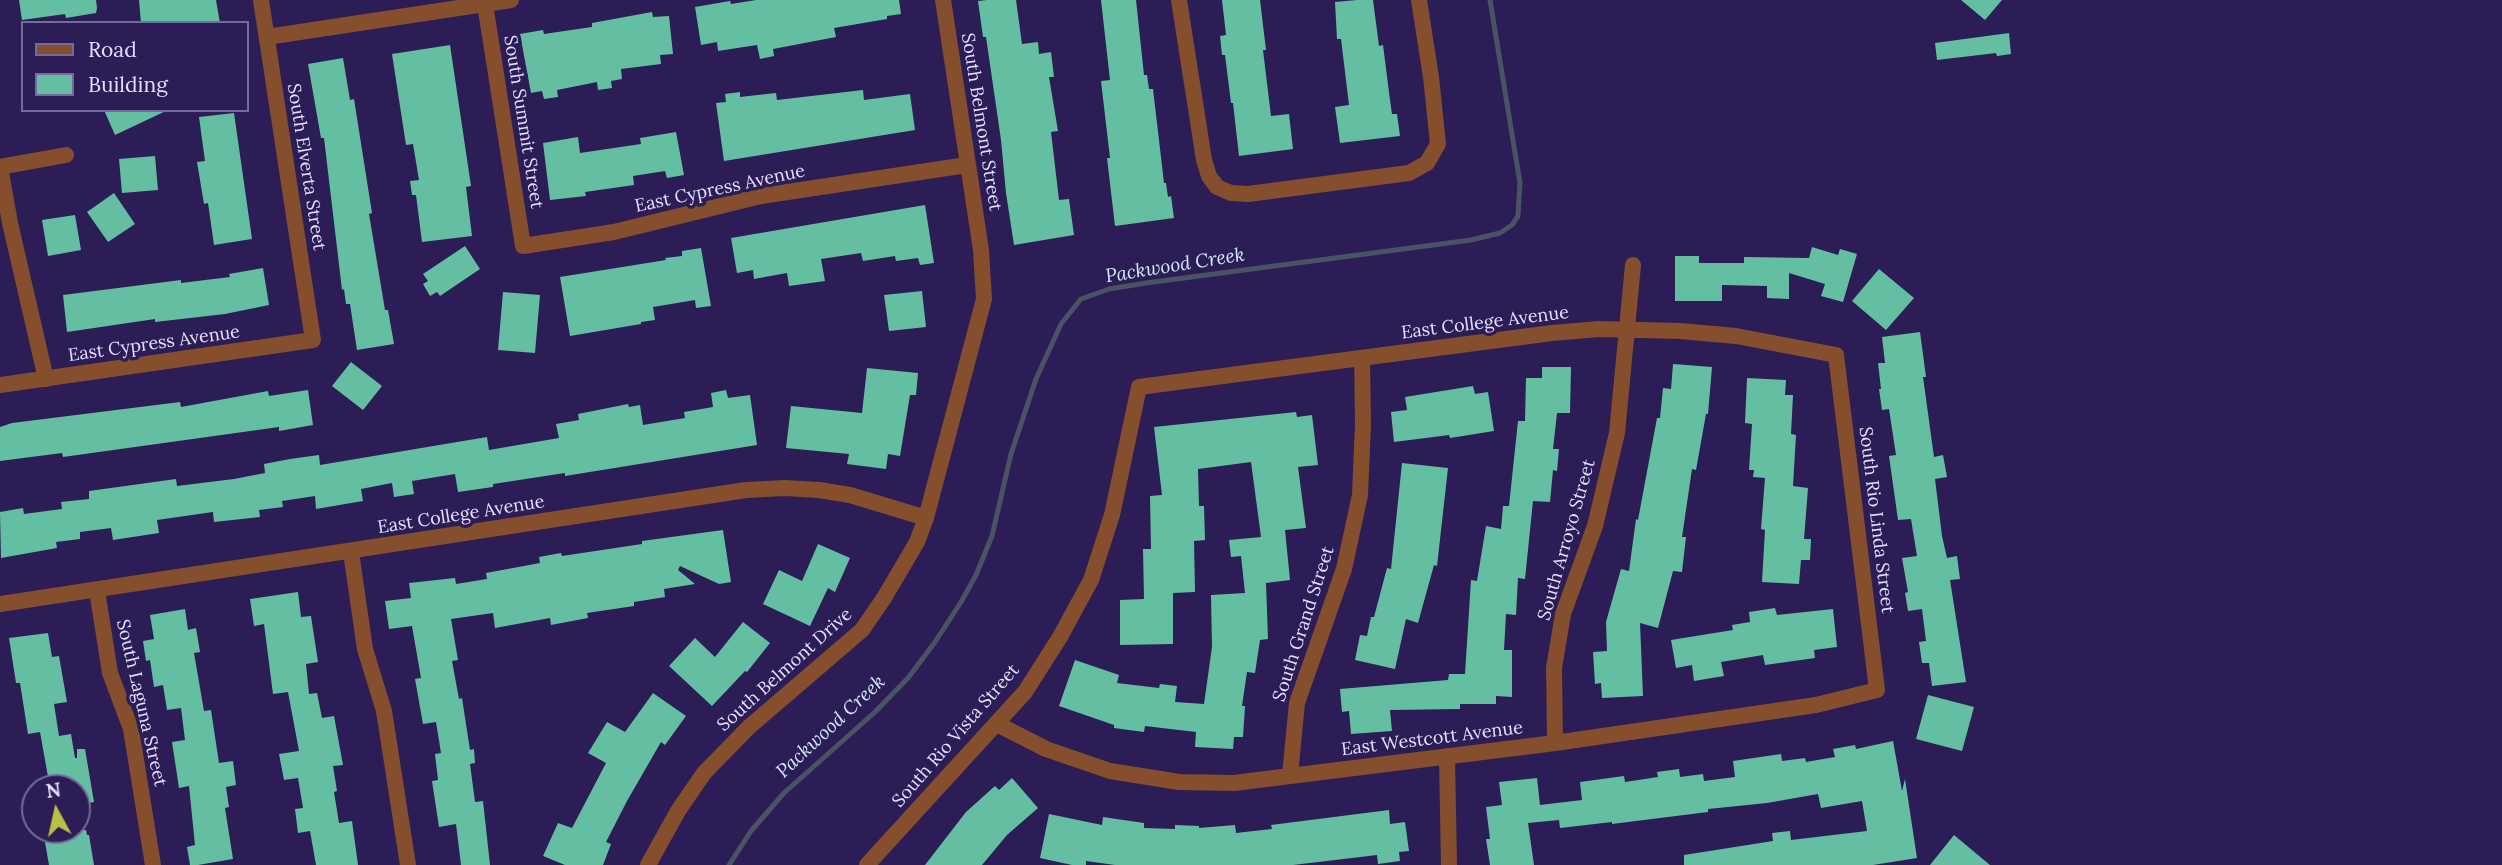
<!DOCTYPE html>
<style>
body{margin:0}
#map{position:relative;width:2502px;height:865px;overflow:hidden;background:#2c1d56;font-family:Lora,serif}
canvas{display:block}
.legend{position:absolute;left:21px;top:21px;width:228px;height:91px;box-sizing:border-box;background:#2c1d56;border:2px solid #756b98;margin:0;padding:9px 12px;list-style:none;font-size:21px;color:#e2dffc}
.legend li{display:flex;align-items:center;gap:14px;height:35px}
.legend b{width:35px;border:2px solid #756b98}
.north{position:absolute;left:21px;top:774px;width:70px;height:70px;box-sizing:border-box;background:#2c1d56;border:2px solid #756b98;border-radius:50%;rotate:352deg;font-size:19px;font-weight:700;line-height:28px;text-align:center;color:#e2dffc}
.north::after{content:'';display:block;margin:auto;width:24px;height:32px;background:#bcbf44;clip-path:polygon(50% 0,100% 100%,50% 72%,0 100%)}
</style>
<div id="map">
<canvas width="2502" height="865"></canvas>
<ul class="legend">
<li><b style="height:9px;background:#854e2c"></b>Road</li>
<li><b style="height:19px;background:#64bfa2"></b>Building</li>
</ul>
<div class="north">N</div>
</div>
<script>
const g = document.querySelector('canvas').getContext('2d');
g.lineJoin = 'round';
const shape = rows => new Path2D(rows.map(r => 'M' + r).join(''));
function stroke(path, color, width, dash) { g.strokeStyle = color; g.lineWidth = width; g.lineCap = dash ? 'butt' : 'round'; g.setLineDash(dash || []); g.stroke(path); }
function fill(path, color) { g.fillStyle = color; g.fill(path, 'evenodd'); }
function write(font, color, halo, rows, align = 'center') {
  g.font = font + ' Lora,serif'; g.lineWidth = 7; g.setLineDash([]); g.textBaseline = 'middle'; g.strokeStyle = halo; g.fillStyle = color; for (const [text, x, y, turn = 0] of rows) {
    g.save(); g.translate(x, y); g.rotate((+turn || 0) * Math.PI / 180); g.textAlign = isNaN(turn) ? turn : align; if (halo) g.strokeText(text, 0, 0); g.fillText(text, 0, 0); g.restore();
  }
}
const stream = shape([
 [729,865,751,831,784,793,875,712,908,678,935,642,961,602,976,575,992,536,1011,454,1036,379,1061,324,1081,299,1109,289,1146,283,1471,240,1500,233,1512,225,1518,216,1520,183,1490,0]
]);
const building = shape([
 [19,0,96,0,97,8,96,13,66,18,65,14,22,20],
 [139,0,216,0,220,23,141,23],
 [756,0,899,0,901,14,887,16,887,19,834,28,836,37,773,49,774,56,760,59,757,45,718,51,717,42,701,45,695,7,730,1,731,4],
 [987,0,1016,0,1022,44,1038,42,1039,54,1051,52,1054,77,1049,77,1058,131,1051,132,1059,200,1069,199,1074,235,1014,245,1006,193,1001,140,986,37,983,37,978,1],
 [1101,0,1136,0,1144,75,1147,75,1149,89,1153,89,1164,183,1166,183,1168,197,1171,196,1174,218,1115,226,1107,158,1110,158,1101,81,1110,80],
 [1222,0,1260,0,1266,50,1263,50,1271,116,1289,114,1293,149,1239,156,1233,103,1231,103,1225,55,1222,55,1220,36,1226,35],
 [1357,0,1373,0,1379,46,1383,45,1390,100,1392,114,1397,114,1400,136,1340,143,1335,107,1349,105,1341,39,1337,39,1335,2],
 [1961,0,2002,0,1985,20],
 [652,12,653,17,669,16,673,54,660,55,661,64,621,69,622,79,611,81,612,88,598,90,597,82,557,90,558,97,544,99,542,91,531,93,520,34,543,30,544,34,592,27,592,23],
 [2009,33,2011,54,1997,56,1996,53,1937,60,1935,43],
 [450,45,471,186,466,187,472,236,422,242,416,195,412,195,410,181,419,180,413,144,406,145,392,54],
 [343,58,350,100,354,99,372,213,369,214,385,310,388,310,394,344,357,350,350,304,346,304,344,289,342,290,324,138,321,138,308,64],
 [863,90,864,100,910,94,915,130,724,161,716,103,726,102,725,94,740,92,740,97,776,93,777,100],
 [104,110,168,110,115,135],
 [234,113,252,239,214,245,208,203,204,204,197,162,205,161,199,117],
 [676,132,684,175,667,178,665,171,633,176,634,185,585,192,586,196,550,200,543,143,578,137,580,153,641,144,640,138],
 [155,156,158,190,122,193,119,159],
 [114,193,135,224,108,242,87,212],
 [925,205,934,263,920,265,918,258,896,261,895,256,863,261,861,253,821,259,825,281,789,286,787,273,754,279,753,270,737,273,731,238],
 [75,215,81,250,48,256,42,220],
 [465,246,480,269,440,296,437,292,430,296,423,284,428,281,423,274],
 [1812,247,1838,255,1840,249,1857,254,1843,302,1821,296,1825,284,1789,273,1789,299,1767,298,1767,286,1722,285,1722,301,1675,301,1675,256,1699,256,1699,263,1744,263,1744,257,1809,258],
 [701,248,711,306,696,308,695,300,653,307,655,320,641,322,641,324,570,336,560,277,666,260,665,258,682,256,682,251],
 [263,268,269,305,225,314,155,322,155,319,67,332,63,295,181,280,181,283,230,277,229,274],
 [1879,269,1914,298,1886,330,1852,301],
 [922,291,926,327,889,331,884,295],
 [503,292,540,295,535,353,498,350],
 [1920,332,1926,377,1923,377,1934,457,1943,455,1947,477,1935,479,1942,536,1947,558,1957,556,1960,579,1950,580,1966,682,1932,686,1929,663,1922,663,1919,642,1926,641,1922,609,1908,611,1905,593,1908,592,1902,558,1917,556,1911,519,1898,520,1889,456,1896,455,1889,409,1882,410,1879,389,1881,389,1878,363,1885,363,1882,337],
 [351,362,382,386,363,410,332,386],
 [1673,364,1712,367,1708,414,1706,414,1696,470,1692,469,1682,537,1686,537,1682,572,1673,571,1658,628,1640,623,1643,696,1602,698,1601,683,1595,684,1593,652,1607,651,1606,622,1621,569,1629,571,1636,519,1638,520,1657,418,1660,418,1663,388,1671,389],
 [1542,367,1571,367,1570,413,1557,413,1553,449,1559,449,1557,471,1553,470,1550,502,1533,501,1525,579,1518,578,1516,615,1506,614,1504,650,1512,650,1512,697,1496,696,1496,704,1460,704,1460,709,1390,710,1392,731,1351,734,1349,711,1342,712,1340,689,1448,680,1449,674,1465,674,1471,580,1477,581,1486,526,1501,529,1503,506,1509,506,1518,421,1525,421,1526,378,1542,378],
 [867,368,918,373,916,395,910,395,900,456,888,454,886,469,847,464,849,454,786,448,791,406,862,413],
 [1747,378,1786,380,1785,395,1793,395,1791,434,1796,435,1793,486,1808,488,1804,539,1811,539,1810,560,1801,560,1799,584,1762,582,1765,530,1761,529,1765,478,1753,477,1754,470,1749,470,1752,424,1745,423],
 [1473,386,1475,394,1488,392,1494,431,1450,438,1449,435,1394,442,1391,412,1407,410,1405,397],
 [308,390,313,425,279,431,279,427,63,457,62,453,0,461,0,427,12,423,180,402,181,407,268,391,269,396],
 [726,390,728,398,750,395,757,445,565,476,565,473,493,484,493,487,458,492,455,474,412,481,414,494,394,497,392,483,361,489,363,501,316,509,315,496,282,501,283,507,259,510,260,517,214,522,213,512,157,520,159,533,113,540,111,528,80,532,80,539,56,542,57,548,1,558,0,512,23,508,24,514,62,509,61,502,89,499,89,491,176,479,177,486,234,479,265,473,264,464,290,459,319,455,320,465,487,437,489,450,559,438,556,424,579,420,578,414,628,404,629,407,640,405,643,425,685,418,684,412,713,407,711,393],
 [1296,412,1297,417,1312,415,1318,465,1298,467,1306,528,1285,530,1290,580,1266,583,1268,639,1260,640,1255,673,1247,672,1242,706,1245,706,1243,737,1234,737,1233,749,1195,747,1196,732,1145,726,1144,732,1114,728,1114,725,1059,706,1075,660,1119,675,1117,683,1159,688,1160,684,1177,686,1175,702,1204,704,1212,647,1211,595,1245,593,1241,556,1231,557,1229,540,1261,537,1251,462,1198,469,1199,506,1204,506,1205,540,1194,541,1195,592,1173,593,1173,644,1120,645,1120,600,1144,599,1143,549,1151,549,1150,496,1162,495,1154,427],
 [1402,463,1448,468,1437,566,1434,565,1418,623,1406,619,1395,669,1355,660,1360,635,1367,636,1371,617,1374,617,1387,568,1391,569],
 [723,530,731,582,719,584,680,566,678,570,695,584,664,589,665,597,634,602,634,606,587,613,588,618,551,625,550,618,495,628,493,613,451,619,458,660,452,661,459,699,462,698,470,750,474,749,475,763,470,764,475,802,483,801,490,865,461,865,456,824,439,827,432,781,438,780,435,754,441,753,436,722,423,724,415,679,421,678,412,626,389,629,385,601,411,598,409,583,455,578,456,584,487,579,486,573,540,563,539,557,561,553,562,556,642,544,642,541],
 [818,544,850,558,835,592,828,588,810,626,763,604,779,570,802,581],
 [298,592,301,617,311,616,318,662,306,664,309,694,317,693,322,718,334,716,343,765,333,766,337,791,334,792,339,823,352,821,358,865,316,865,310,831,298,833,295,809,303,808,298,778,284,780,279,754,299,751,288,692,273,694,264,624,254,626,250,599],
 [1775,608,1777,615,1833,609,1837,647,1814,650,1815,658,1765,665,1763,655,1721,662,1724,676,1694,681,1692,665,1676,668,1671,640,1733,630,1732,625,1750,622,1749,612],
 [185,609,188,630,196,628,200,652,194,653,204,711,211,710,219,763,233,761,236,785,226,787,229,807,225,808,233,859,198,865,190,865,187,847,195,845,189,786,179,788,172,742,185,740,181,708,167,710,163,685,154,687,150,660,146,661,143,641,154,639,150,615],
 [743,622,770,643,747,672,745,671,712,706,669,666,695,638,715,657],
 [48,633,52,657,59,656,67,702,54,704,59,736,71,734,75,758,77,758,77,749,85,749,94,802,77,805,77,788,50,788,40,732,28,734,20,683,16,683,9,638],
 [653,693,686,716,665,745,661,742,627,801,606,842,611,844,603,865,565,865,543,856,558,823,572,828,606,763,588,753,607,722,625,732],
 [1928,695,1974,707,1962,751,1916,739],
 [1893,741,1902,791,1905,779,1917,858,1873,865,1684,865,1684,855,1773,841,1772,833,1790,831,1791,840,1867,831,1862,801,1821,808,1818,794,1767,803,1708,809,1708,812,1612,824,1612,822,1560,828,1559,820,1528,823,1534,865,1490,865,1486,839,1490,839,1486,807,1502,805,1499,782,1537,778,1540,805,1582,800,1580,782,1624,776,1625,782,1658,777,1657,772,1679,769,1680,777,1703,774,1704,781,1735,777,1733,761,1781,754,1782,761,1805,758,1806,762,1835,757,1833,749,1855,745,1856,749],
 [1012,778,1038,808,1007,835,982,865,925,865,966,812,995,786,999,790],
 [1389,810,1390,824,1405,822,1409,851,1399,852,1400,861,1378,864,1377,855,1293,865,1115,865,1086,861,1086,865,1072,865,1040,858,1049,814,1102,825,1103,817,1144,823,1144,828,1175,829,1175,825,1199,826,1199,828,1235,825,1236,833,1272,829,1271,825],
 [57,830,86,830,87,835,89,835,94,865,49,865,45,842,58,840],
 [1954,835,1990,865,1930,865]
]);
const street = shape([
 [1179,0,1204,160,1209,176,1217,187,1231,193,1248,194,1409,173,1427,163,1438,144,1431,77,1419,0],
 [485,4,523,246,614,232,761,196,967,165],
 [267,37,511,0],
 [46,379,10,223,0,167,66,155],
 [0,385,313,340,261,0],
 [351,552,365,649,384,711,408,865],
 [97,590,110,673,131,729,153,865],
 [0,604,746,490,785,488,819,490,850,495,926,518],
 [1555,743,1554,668,1563,614,1595,526,1617,433,1633,265],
 [1447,756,1449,865],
 [1290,775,1297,703,1344,569,1360,495,1363,424,1362,358],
 [648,865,678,811,704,773,749,727,862,630,884,598,917,542,926,518,984,299,981,250,943,0],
 [867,865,1025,692,1060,637,1091,580,1112,515,1139,387,1552,333,1599,329,1680,331,1736,336,1836,355,1877,690,1816,705,1555,743,1234,783,1179,782,1110,771,1046,749,997,724]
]);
const streetNames = [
 ["South Summit Street",523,122,81],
 ["South Belmont Street",981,122,81],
 ["South Elverta Street",306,167,81],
 ["East Cypress Avenue",720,189,-12],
 ["East College Avenue",1485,323,-7],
 ["East Cypress Avenue",154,344,-8],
 ["East College Avenue",461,515,-9],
 ["South Rio Linda Street",1876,520,83],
 ["South Arroyo Street",1567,540,-74],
 ["South Grand Street",1304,624,-72],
 ["South Belmont Drive",785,670,-42],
 ["South Laguna Street",141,703,77],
 ["South Rio Vista Street",956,736,-49],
 ["East Westcott Avenue",1432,739,-7]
];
const waterNames = [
 ["Packwood Creek",1175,266,-9],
 ["Packwood Creek",831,727,-43]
];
stroke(stream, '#495462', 5);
fill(building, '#64bfa2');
stroke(street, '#854e2c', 16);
write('18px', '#e2dffc', '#2c1d56', streetNames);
write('italic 19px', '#cfe9f7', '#2c1d56', waterNames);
</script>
